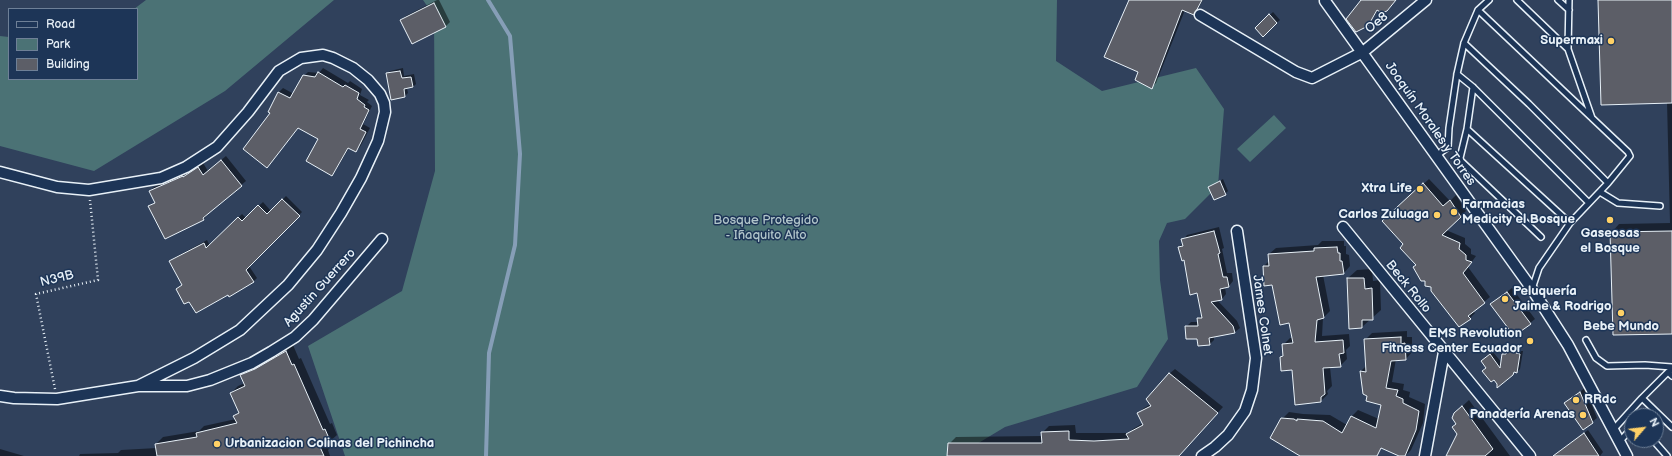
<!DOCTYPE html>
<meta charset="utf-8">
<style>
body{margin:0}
#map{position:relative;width:1672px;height:456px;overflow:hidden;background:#30415c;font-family:"Balsamiq Sans",sans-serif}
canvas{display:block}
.legend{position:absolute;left:8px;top:8px;width:130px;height:72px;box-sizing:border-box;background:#1d3557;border:1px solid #6e8097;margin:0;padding:5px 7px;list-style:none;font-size:12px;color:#e8f1f8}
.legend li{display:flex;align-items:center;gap:8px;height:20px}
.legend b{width:20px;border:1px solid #6e8097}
.north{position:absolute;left:1624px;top:408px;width:40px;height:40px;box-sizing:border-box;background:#1d3557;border:1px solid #6e8097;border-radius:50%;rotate:62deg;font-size:11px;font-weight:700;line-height:16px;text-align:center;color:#e8f1f8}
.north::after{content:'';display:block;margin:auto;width:14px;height:18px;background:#ffd166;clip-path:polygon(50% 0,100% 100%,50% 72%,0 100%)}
</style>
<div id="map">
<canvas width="1672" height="456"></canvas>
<ul class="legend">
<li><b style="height:5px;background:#1d3557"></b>Road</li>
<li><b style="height:11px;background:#4b7275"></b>Park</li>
<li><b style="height:11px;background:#5c5e67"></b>Building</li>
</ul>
<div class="north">N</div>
</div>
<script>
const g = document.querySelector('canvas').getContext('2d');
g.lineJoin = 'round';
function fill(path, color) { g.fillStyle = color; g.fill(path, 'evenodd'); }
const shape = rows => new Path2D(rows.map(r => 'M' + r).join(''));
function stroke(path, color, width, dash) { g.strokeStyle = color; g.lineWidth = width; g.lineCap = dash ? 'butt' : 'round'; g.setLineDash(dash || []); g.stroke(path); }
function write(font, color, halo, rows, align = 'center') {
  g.font = font + ' "Balsamiq Sans",sans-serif'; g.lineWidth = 3; g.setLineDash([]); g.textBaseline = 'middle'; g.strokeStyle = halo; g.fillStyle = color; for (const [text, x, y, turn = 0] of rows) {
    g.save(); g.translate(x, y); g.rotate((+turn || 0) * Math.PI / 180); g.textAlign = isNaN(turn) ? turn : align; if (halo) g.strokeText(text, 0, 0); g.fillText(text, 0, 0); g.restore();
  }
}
const green = shape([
 [146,0,334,0,225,91,94,171,0,146,0,36,9,37,9,79,137,79,137,9,134,9],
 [423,0,1057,0,1056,61,1102,91,1196,68,1224,109,1218,186,1185,219,1167,223,1159,241,1160,280,1168,339,1137,387,1005,427,957,456,345,456,308,346,402,291,435,171,434,16],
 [1274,115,1286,128,1250,162,1237,149]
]);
const shadow = shape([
 [437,0,439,0,450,22,446,26,413,43,401,20,406,16],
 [1130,0,1203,0,1198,9,1193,14,1185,10,1156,83,1152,87,1139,72],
 [1364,0,1396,0,1386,11,1378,10,1368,25],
 [1599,0,1672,0,1672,333,1611,233,1619,224,1670,223,1667,102],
 [1273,12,1280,20,1263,35,1256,28],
 [323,68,348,83,350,81,362,89,360,95,369,100,367,102,372,106,363,124,370,128,360,147,356,151,349,148,336,170,332,175,320,138,269,112,279,92,283,88,294,94,304,76,308,72,319,73],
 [403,68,404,76,414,74,416,84,413,87,407,88,408,93,405,96,387,74,390,71],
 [226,156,246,181,208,213,208,214,204,219,165,238,150,207,155,202,150,191,154,187,187,172,188,173,203,163,208,171],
 [1223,179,1228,191,1225,194,1209,187],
 [1429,179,1450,201,1456,195,1466,211,1446,230,1465,238,1465,244,1471,249,1471,254,1476,256,1468,267,1490,297,1473,311,1475,313,1470,318,1426,280,1389,216],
 [286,196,302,212,249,266,257,278,253,282,228,294,190,300,177,289,183,284,171,261,174,258,207,240,210,246,242,214,246,218,263,202,271,211],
 [1219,227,1224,248,1222,249,1227,273,1232,273,1233,281,1229,286,1225,287,1226,294,1222,299,1217,300,1237,321,1240,328,1235,332,1214,336,1214,340,1210,344,1198,338,1186,327,1191,322,1198,322,1198,319,1202,315,1198,292,1179,247,1183,243,1183,240,1187,235],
 [1322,241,1344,241,1344,246,1346,246,1346,254,1349,255,1350,266,1344,273,1323,275,1330,311,1323,318,1322,336,1349,334,1350,346,1346,350,1347,359,1340,366,1330,367,1332,386,1327,391,1328,394,1321,401,1281,357,1284,354,1283,345,1290,338,1293,338,1290,322,1264,266,1269,261,1269,254,1276,248,1318,245],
 [1372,269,1373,281,1380,280,1381,310,1362,327,1348,278,1357,270],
 [1512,288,1535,319,1530,323,1491,304],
 [1407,331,1407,337,1412,337,1412,352,1406,359,1396,359,1392,382,1404,384,1403,390,1410,392,1409,397,1425,404,1423,423,1411,450,1405,456,1401,456,1373,444,1372,456,1302,456,1282,419,1289,412,1303,414,1330,415,1347,425,1351,417,1358,410,1379,419,1382,405,1364,393,1361,371,1367,365,1365,340,1372,333],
 [293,345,299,359,301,358,330,424,332,423,337,435,328,443,330,448,328,450,330,456,79,456,80,454,118,453,121,450,157,448,156,444,163,437,199,431,204,426,236,419,235,416,239,411,231,393,238,386,245,383,241,375,248,368,263,362],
 [1511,345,1520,347,1519,351,1523,351,1520,369,1517,372,1515,372,1512,375,1487,368,1485,358,1493,352,1502,363,1503,354,1507,352,1508,348],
 [1175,369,1223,407,1178,456,1138,456,1128,435,1129,456,948,456,949,444,956,437,1042,436,1042,433,1049,426,1075,425,1076,433,1129,433,1133,429,1143,423,1138,413,1144,408,1151,404,1169,374],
 [1585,388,1597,418,1592,422,1570,399],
 [1469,400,1510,456,1449,456,1458,434,1455,413],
 [1588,430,1603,452,1600,456,1556,456,1559,452],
 [0,449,24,456,0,456]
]);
const stream = shape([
 [486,456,489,353,515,245,520,154,510,36,488,0]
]);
const building = shape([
 [1129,0,1202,0,1194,15,1182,10,1152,89,1135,80,1138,72,1104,57,1129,0],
 [1361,0,1396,0,1387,11,1382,13,1377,10,1368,26,1356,32,1346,19,1361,0],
 [1598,0,1672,0,1672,103,1601,105,1598,0],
 [434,3,446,27,412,44,400,20,434,3],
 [1269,14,1277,23,1263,37,1255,28,1269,14],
 [400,71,402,78,411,77,413,87,404,89,405,97,391,100,386,73,400,71],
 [318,72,343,87,345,85,359,93,357,99,365,105,364,107,369,110,360,129,366,132,356,152,348,148,332,176,306,161,318,139,298,128,267,168,243,149,270,113,268,112,278,92,290,98,303,75,315,77,318,72],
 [221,160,242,186,203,218,204,220,165,239,148,206,155,203,149,191,183,176,183,177,198,167,203,175,221,160],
 [1220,181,1226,195,1214,200,1208,187,1220,181],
 [1423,183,1443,206,1450,200,1461,217,1442,235,1460,243,1459,249,1466,255,1466,260,1472,262,1463,273,1485,303,1468,316,1471,319,1459,327,1431,291,1431,287,1425,286,1425,281,1421,281,1413,267,1416,265,1400,248,1403,244,1382,221,1423,183],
 [282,199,300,216,246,270,254,282,229,297,228,295,196,313,189,302,184,304,176,289,182,285,169,261,204,243,206,248,238,217,242,221,258,205,267,214,282,199],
 [1214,231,1220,253,1218,254,1223,277,1227,277,1229,287,1220,289,1222,300,1211,302,1233,326,1235,333,1209,338,1210,345,1198,346,1197,339,1186,339,1185,326,1198,326,1197,318,1202,318,1197,293,1190,295,1184,260,1182,261,1178,247,1183,246,1181,239,1214,231],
 [1672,231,1672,334,1613,335,1610,232,1672,231],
 [1337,247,1338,253,1340,253,1340,261,1342,261,1344,274,1316,277,1324,318,1317,320,1315,342,1343,340,1344,353,1339,354,1341,367,1323,368,1325,394,1321,397,1321,402,1295,405,1292,370,1281,371,1280,357,1283,356,1282,344,1293,343,1289,323,1280,325,1272,285,1264,286,1263,266,1269,266,1268,254,1314,251,1314,248,1337,247],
 [1347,278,1364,278,1365,289,1372,288,1373,320,1362,320,1362,328,1349,329,1347,278],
 [1507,292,1531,324,1514,336,1490,304,1507,292],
 [1401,337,1401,344,1405,343,1406,360,1391,361,1386,388,1398,390,1396,396,1403,399,1403,403,1419,411,1416,430,1405,456,1399,456,1381,448,1377,456,1300,456,1270,438,1281,418,1294,419,1297,421,1297,419,1323,421,1342,433,1351,416,1376,428,1381,405,1366,401,1367,396,1363,394,1360,371,1366,372,1364,339,1401,337],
 [1507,348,1517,349,1516,353,1520,354,1517,373,1514,372,1513,375,1497,388,1497,384,1494,380,1491,382,1482,371,1486,368,1481,361,1490,354,1500,368,1502,354,1506,354,1507,348],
 [286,351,292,365,294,364,323,430,325,429,331,443,320,447,324,456,157,456,155,444,197,437,196,433,237,423,233,416,239,413,230,393,245,386,240,375,255,369,286,351],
 [1169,373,1218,413,1179,456,947,456,948,443,1042,443,1041,432,1069,431,1069,440,1094,441,1129,439,1126,434,1143,425,1137,413,1151,406,1146,399,1169,373],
 [1580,392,1593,423,1583,430,1564,403,1580,392],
 [1462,406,1493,449,1485,456,1446,456,1457,434,1452,427,1456,424,1452,418,1454,413,1462,406],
 [1584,433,1599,456,1553,456,1584,433]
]);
const path = shape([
 [55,389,36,294,98,280,90,200]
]);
const service = shape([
 [1517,0,1568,49],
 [1558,0,1569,10],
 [1478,10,1591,117],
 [1464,43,1529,104,1608,183],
 [1457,74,1473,87,1589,203],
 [1473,87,1467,129,1570,223],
 [1467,129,1460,158,1461,161,1541,237],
 [1436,156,1448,147,1449,128,1457,74,1464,43,1478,10,1489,0],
 [1600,192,1618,203,1660,206],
 [1532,289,1539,268,1570,223,1608,183,1630,156,1628,152,1592,118,1568,49,1569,0],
 [1586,340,1596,358,1607,366,1645,365,1672,367],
 [1668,372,1672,376],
 [1642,398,1672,427],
 [1613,430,1642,398,1668,372,1672,370],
 [1653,440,1667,456],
 [1619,442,1632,428]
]);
const minor = shape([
 [1325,1,1532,289,1568,345,1627,456],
 [1200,15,1296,72,1312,78,1363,52,1426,0],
 [0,172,57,187,89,190,161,178,186,167,217,147,248,112,279,71,301,58,323,55,333,58,353,68,368,80,380,94,384,103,385,112,378,141,361,178,341,213,317,250,288,285,240,330,194,358,138,386,57,399,14,398,0,396],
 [1343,227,1530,456],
 [140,386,187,386,210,380,252,363,271,352,295,337,313,320,382,239],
 [1202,456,1215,447,1228,435,1245,411,1252,390,1256,358,1237,231],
 [1425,456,1444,352]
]);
const markers = [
 [1611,41,4,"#ffd166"],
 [1420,189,4,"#ffd166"],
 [1454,212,4,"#ffd166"],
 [1437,215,4,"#ffd166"],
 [1610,220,4,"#ffd166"],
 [1505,299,4,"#ffd166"],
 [1621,313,4,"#ffd166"],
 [1530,341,4,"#ffd166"],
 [1576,400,4,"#ffd166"],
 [1583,415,4,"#ffd166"],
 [217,444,4,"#ffd166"]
];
const streetNames = [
 ["Oe8",1377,23,-39],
 ["Joaquín Morales y Torres",1430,124,55],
 ["N39B",57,279,-14],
 ["Beck Rollo",1408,287,51],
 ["Agustin Guerrero",320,288,-48],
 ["James Colnet",1262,315,82]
];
const poiNames = [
 ["Supermaxi",1603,41],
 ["Xtra Life",1412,189],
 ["Farmacias",1462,205,"left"],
 ["Medicity el Bosque",1462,220,"left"],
 ["Carlos Zuluaga",1429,215],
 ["Gaseosas",1610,234,"center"],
 ["el Bosque",1610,249,"center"],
 ["Peluquería",1513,292,"left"],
 ["Jaime & Rodrigo",1513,307,"left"],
 ["Bebe Mundo",1621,327,"center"],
 ["EMS Revolution",1522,334],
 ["Fitness Center Ecuador",1522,349],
 ["RRdc",1584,400,"left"],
 ["Panadería Arenas",1575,415],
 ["Urbanizacion Colinas del Pichincha",225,444,"left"]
];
const parkNames = [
 ["Bosque Protegido",766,221],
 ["- Iñaquito Alto",766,236]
];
fill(green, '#4b7275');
fill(shadow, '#0007');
stroke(stream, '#869eb7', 4);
fill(building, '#5c5e67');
stroke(building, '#e8f1f8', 1);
stroke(service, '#e8f1f8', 8);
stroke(minor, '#e8f1f8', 13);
stroke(path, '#e8f1f8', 2.5, [1, 3]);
stroke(service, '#1d3557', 5);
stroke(minor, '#1d3557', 10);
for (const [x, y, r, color] of markers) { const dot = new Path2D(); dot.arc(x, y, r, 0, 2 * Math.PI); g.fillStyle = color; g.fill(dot); stroke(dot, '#1d3557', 1.5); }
write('13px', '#e8f1f8', '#1d3557', streetNames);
write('bold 13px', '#e8f1f8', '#1d3557', poiNames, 'right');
write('13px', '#b1c5ca', '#1d3557', parkNames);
</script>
